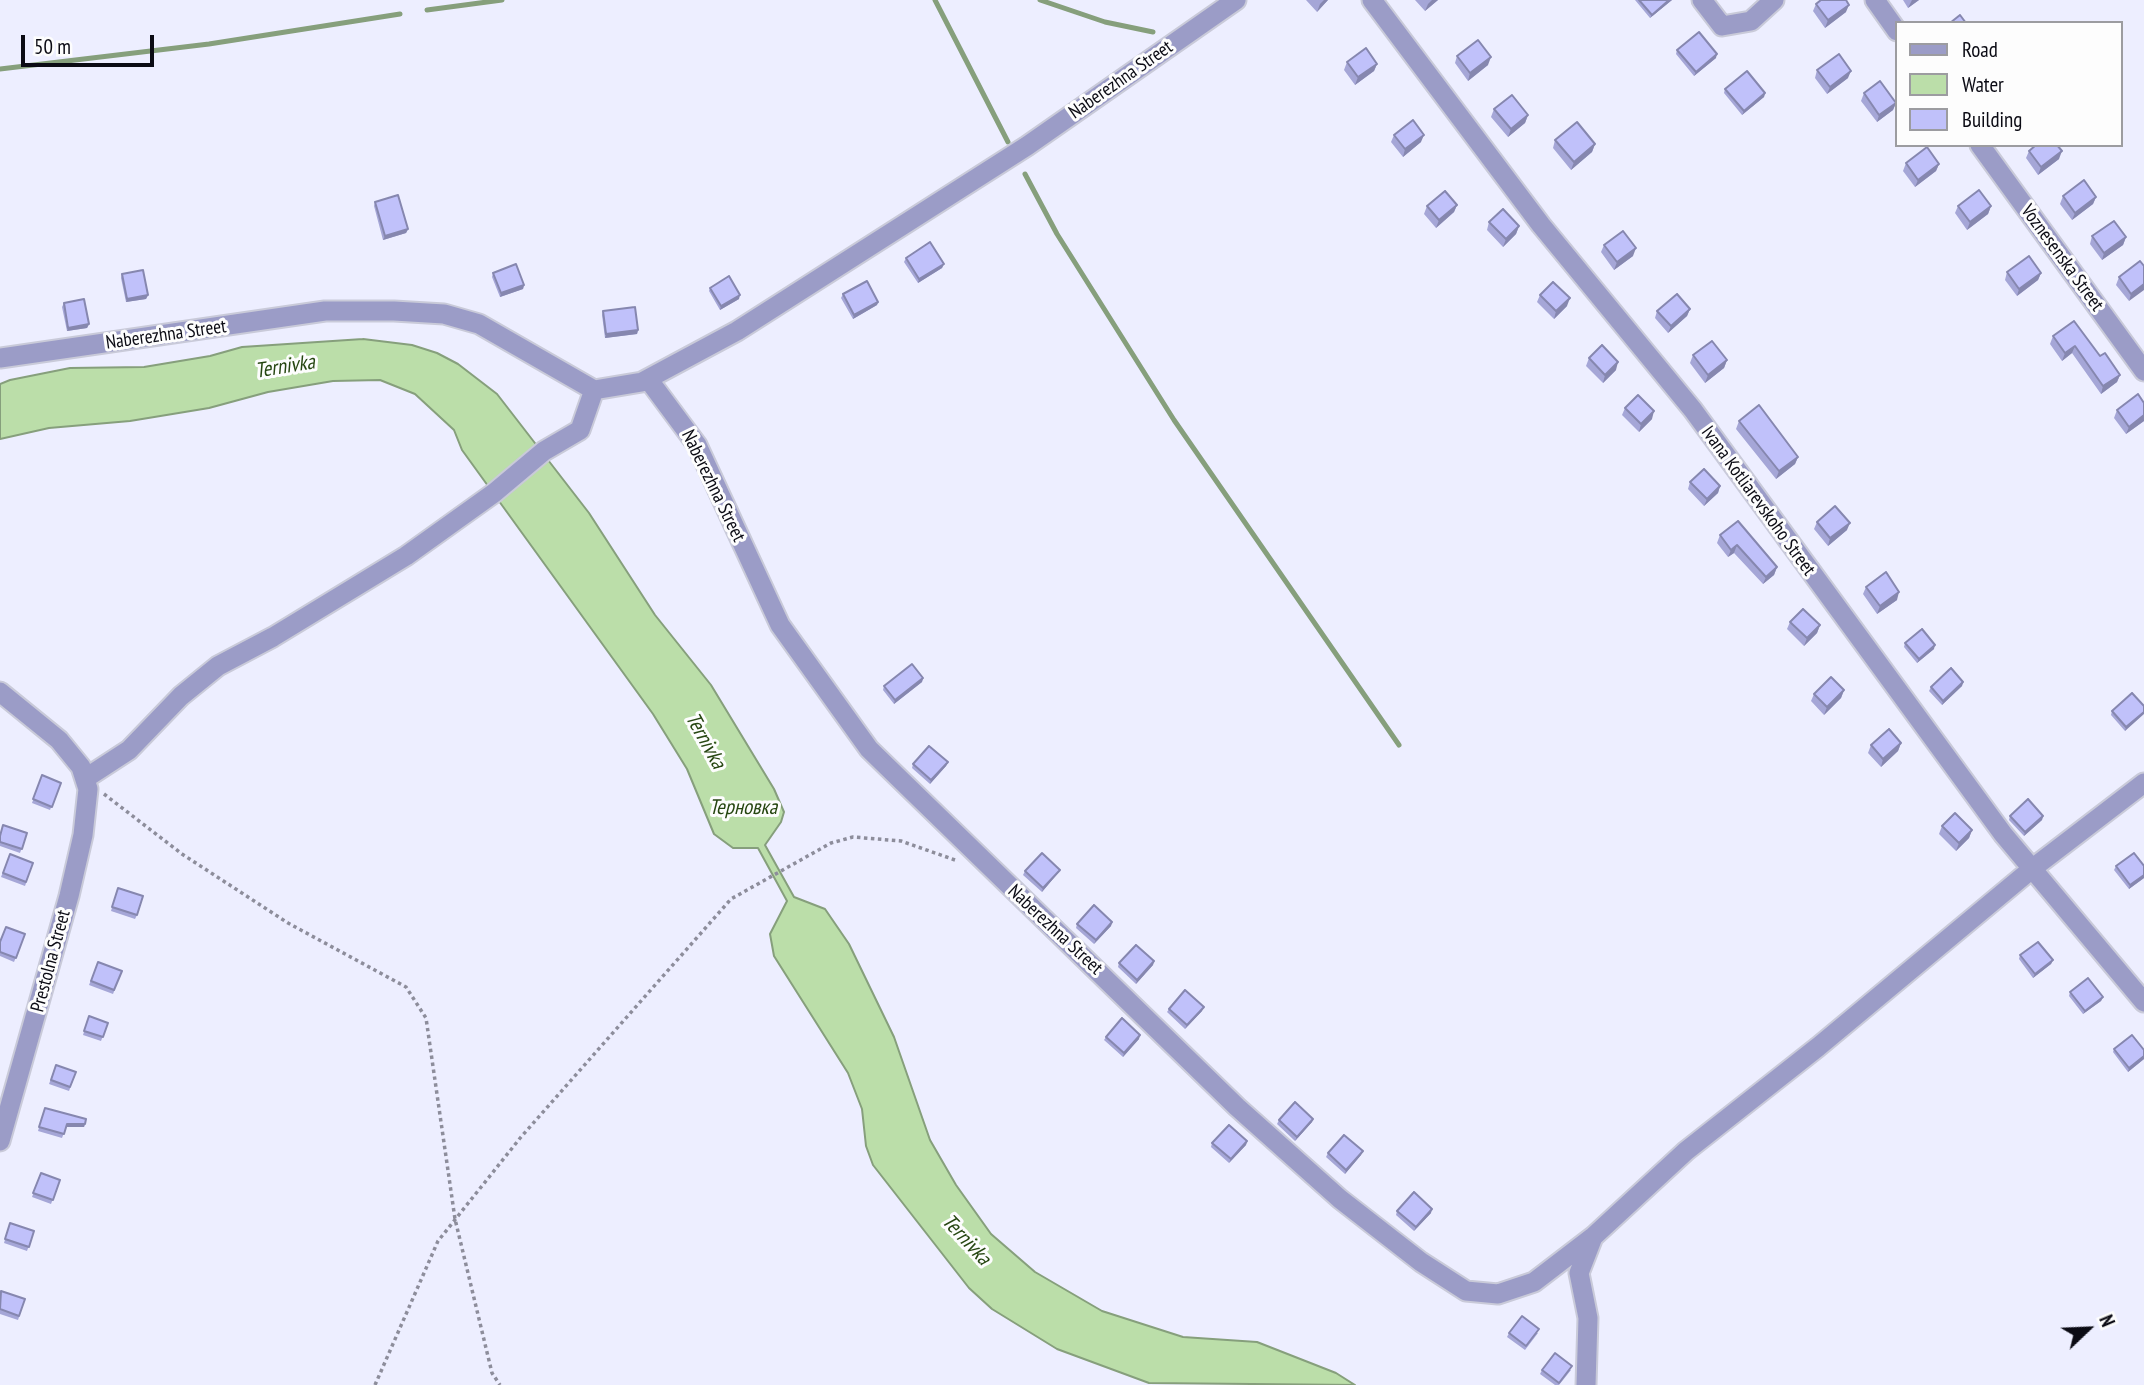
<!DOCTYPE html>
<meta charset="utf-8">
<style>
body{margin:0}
#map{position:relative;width:2144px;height:1385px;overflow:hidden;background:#edeeff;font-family:"PT Sans Narrow",sans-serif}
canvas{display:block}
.legend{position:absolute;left:1895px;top:21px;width:228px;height:126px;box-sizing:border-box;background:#fdfdfd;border:2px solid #9c9ca0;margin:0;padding:9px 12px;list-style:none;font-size:21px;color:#0b0b14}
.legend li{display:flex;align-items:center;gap:14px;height:35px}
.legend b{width:35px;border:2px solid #9c9ca0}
.north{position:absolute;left:2053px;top:1294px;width:70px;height:70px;-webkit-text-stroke:5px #fdfdfd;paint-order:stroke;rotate:67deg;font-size:19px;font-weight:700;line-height:28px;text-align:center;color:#0b0b14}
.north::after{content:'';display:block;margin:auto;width:24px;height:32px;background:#0b0b14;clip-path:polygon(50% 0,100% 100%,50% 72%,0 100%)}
.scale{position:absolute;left:21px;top:35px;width:133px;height:32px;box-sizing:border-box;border:4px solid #0b0b14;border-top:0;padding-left:9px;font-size:21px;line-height:24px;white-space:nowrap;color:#0b0b14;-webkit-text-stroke:5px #fdfdfd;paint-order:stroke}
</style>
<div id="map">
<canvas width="2144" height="1385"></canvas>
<ul class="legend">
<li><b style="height:9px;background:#9b9cc7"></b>Road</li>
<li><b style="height:19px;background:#bbdea9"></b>Water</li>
<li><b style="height:19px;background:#c0c1fa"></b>Building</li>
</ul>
<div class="north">N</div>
<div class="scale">50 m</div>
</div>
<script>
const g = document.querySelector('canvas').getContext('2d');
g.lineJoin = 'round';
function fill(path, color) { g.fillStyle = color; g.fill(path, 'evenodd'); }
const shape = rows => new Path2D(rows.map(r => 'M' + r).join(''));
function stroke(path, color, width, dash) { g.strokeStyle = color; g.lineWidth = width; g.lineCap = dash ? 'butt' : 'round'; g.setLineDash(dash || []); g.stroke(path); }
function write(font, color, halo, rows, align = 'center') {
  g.font = font + ' "PT Sans Narrow",sans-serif'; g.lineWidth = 6; g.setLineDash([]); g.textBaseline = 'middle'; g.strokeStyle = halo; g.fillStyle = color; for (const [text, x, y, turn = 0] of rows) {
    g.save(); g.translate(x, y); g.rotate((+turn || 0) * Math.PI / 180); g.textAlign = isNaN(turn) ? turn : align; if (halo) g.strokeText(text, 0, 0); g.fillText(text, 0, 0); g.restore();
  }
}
const water = shape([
 [363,339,412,345,437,353,458,364,497,394,589,513,655,615,711,685,774,789,784,812,781,822,765,845,794,897,825,909,849,944,894,1037,930,1140,956,1185,991,1234,1035,1272,1102,1311,1183,1337,1257,1342,1336,1373,1355,1385,1149,1383,1057,1349,992,1309,969,1288,873,1165,866,1146,862,1109,848,1073,774,956,770,934,787,901,758,848,733,848,714,834,687,769,653,714,462,450,454,430,415,394,380,380,333,381,268,392,209,408,130,421,49,428,0,439,0,384,10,380,70,368,144,367,210,356,242,347,363,339]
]);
const stream = shape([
 [935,0,1008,142],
 [1040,0,1105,22,1153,32],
 [427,10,502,0],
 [0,69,209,44,400,14],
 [1025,174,1057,234,1174,420,1399,745]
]);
const path = shape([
 [104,794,182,854,288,923,406,987,426,1018,455,1219,492,1373,500,1385],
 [375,1385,438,1241,521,1137,731,899,831,843,853,837,901,841,955,860]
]);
const minor = shape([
 [1372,0,1541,225,1693,410,2003,834,2144,1002],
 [1702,0,1722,26,1751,21,1774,0],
 [1875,0,1897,31],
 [1980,145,2144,371],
 [0,358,325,311,394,311,444,314,479,324,594,390,642,382,737,331,1027,146,1236,0],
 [648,379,697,445,780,625,869,749,1237,1107,1340,1199,1421,1262,1466,1291,1498,1294,1534,1282,1594,1236,1686,1151,1818,1047,2033,868,2144,783],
 [0,692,59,740,81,767,88,789,83,835,69,896,0,1141],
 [86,778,129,750,181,696,218,666,273,637,406,556,494,493,544,451,580,430,594,390],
 [1586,1385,1588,1318,1579,1273,1593,1237]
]);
const wall = shape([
 [1306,0,1328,0,1317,12],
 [1415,0,1438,0,1425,11],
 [1635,0,1672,0,1650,18],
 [1903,0,1919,0,1908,8],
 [1816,4,1846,12,1825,28,1813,11],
 [1677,50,1716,58,1694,76,1676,54],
 [1457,56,1488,65,1468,81,1455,63],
 [1347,62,1377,64,1374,71,1355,85,1344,70],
 [1817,70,1848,78,1827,94,1815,78],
 [1725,89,1765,93,1764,97,1742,115,1724,93],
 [1864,93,1896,103,1893,110,1877,122,1861,101],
 [1494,109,1528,115,1525,123,1508,137,1491,117],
 [1394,135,1421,142,1403,157,1391,142],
 [1555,140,1595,144,1592,152,1571,170,1553,148],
 [2029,151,2059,159,2038,175,2026,158],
 [1906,163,1939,164,1936,171,1915,187,1903,171],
 [2063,196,2096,197,2093,204,2072,220,2060,204],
 [375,202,408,229,406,233,383,240,374,206],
 [1457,205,1454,212,1436,228,1424,214,1427,206],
 [1958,206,1991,206,1988,214,1967,230,1955,213],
 [1489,222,1519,226,1516,234,1503,247,1487,230],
 [2092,236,2126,237,2123,245,2102,260,2090,244],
 [1604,245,1633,256,1614,270,1601,252],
 [906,258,944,264,942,268,918,283,904,262],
 [2144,266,2129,301,2116,285,2119,277],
 [2007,272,2041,273,2038,280,2017,296,2005,280],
 [493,273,524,285,523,289,500,297,492,277],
 [122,274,148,295,146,299,126,302,121,278],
 [710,288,739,299,720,310,709,291],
 [843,294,878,302,877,305,853,319,841,298],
 [1540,295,1567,306,1554,319,1537,302],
 [64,303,89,324,87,328,67,331,62,307],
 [1690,309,1687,316,1668,333,1655,318,1657,311],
 [603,311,638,330,637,334,605,338,602,315],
 [2053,336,2100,356,2120,375,2117,382,2101,394,2072,353,2062,361,2050,344],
 [1693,355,1727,360,1724,368,1705,383,1690,363],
 [1589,358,1616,370,1603,383,1586,366],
 [2144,403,2144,421,2126,434,2114,418,2117,410],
 [1625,408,1652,419,1639,432,1622,415],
 [1739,421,1798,457,1795,464,1776,479,1736,429],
 [1690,482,1720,486,1718,493,1704,506,1688,489],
 [1817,522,1847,530,1828,546,1814,529],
 [1720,535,1777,567,1774,575,1763,584,1734,553,1728,557,1717,543],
 [1866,587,1897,600,1877,614,1863,594],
 [1790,622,1820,625,1817,633,1804,646,1787,629],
 [1905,643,1934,649,1917,663,1904,647],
 [923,678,922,682,894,704,883,690,884,686],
 [1963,682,1962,686,1942,705,1929,691,1931,687],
 [1844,690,1841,698,1824,715,1811,701,1814,694],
 [2144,706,2125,731,2111,715,2112,711],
 [1901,743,1898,751,1881,767,1868,753,1871,745],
 [948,762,946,766,930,784,912,768,913,764],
 [42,775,61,783,50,810,32,803],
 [2010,816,2043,816,2042,820,2024,836,2009,820],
 [1942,826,1972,830,1969,838,1956,851,1939,834],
 [27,833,20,853,0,846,0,835],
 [10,854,33,863,25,886,1,877],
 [2116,866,2144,866,2144,878,2129,889,2114,870],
 [1025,871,1058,873,1042,892,1023,875],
 [118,888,137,915,135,919,111,911],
 [1112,922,1111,926,1094,944,1076,928,1077,924],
 [25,934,14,962,0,956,0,942],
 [2020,955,2053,960,2051,964,2033,978,2019,959],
 [1154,961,1153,965,1136,984,1118,967,1119,963],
 [98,962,122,971,113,994,89,985],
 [2070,992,2103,997,2101,1001,2083,1014,2069,996],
 [1169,1009,1202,1011,1185,1029,1167,1012],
 [89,1016,108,1023,101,1041,83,1035],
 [1106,1037,1139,1039,1123,1057,1104,1040],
 [2114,1049,2144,1050,2144,1059,2128,1072,2113,1052],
 [56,1065,76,1072,69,1091,49,1084],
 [45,1108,85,1124,84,1127,66,1127,62,1138,38,1131],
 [1313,1119,1312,1122,1295,1141,1277,1124,1279,1120],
 [1247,1141,1246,1145,1229,1163,1211,1147,1212,1143],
 [1328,1153,1361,1155,1345,1174,1326,1157],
 [41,1173,60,1180,51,1204,32,1197],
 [1397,1211,1431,1213,1414,1231,1396,1215],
 [10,1223,34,1231,27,1251,4,1243],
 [0,1294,25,1299,18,1320,0,1314],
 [1509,1333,1538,1333,1525,1350,1507,1337],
 [1542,1370,1571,1370,1559,1385,1555,1385,1540,1374]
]);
const shadedWall = shape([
 [1324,0,1328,0,1317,12,1320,4],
 [1432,0,1438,0,1425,11,1428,4],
 [1669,0,1672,0,1650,18,1652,15],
 [1912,0,1919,0,1908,8],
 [1849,5,1846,12,1825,28,1828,20],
 [1717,54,1716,58,1694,76,1696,72],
 [1491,57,1488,65,1468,81,1470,73],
 [1377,64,1374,71,1355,85,1358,77],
 [1851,71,1848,78,1827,94,1830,87],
 [1765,93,1764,97,1742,115,1744,111],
 [1896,103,1893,110,1877,122,1879,115],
 [1528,115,1525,123,1508,137,1511,129],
 [1424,135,1421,142,1403,157,1405,149],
 [1595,144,1592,152,1571,170,1574,162],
 [2062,151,2059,159,2038,175,2041,167],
 [1939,164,1936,171,1915,187,1918,180],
 [2096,197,2093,204,2072,220,2075,213],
 [1457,205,1454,212,1436,228,1439,220],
 [1991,206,1988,214,1967,230,1970,222],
 [1519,226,1516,234,1503,247,1506,239],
 [408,229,406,233,383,240,385,236],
 [2126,237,2123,245,2102,260,2104,253],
 [1636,248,1633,256,1614,270,1617,262],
 [944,264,942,268,918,283,919,279],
 [2041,273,2038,280,2017,296,2019,289],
 [2144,284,2144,290,2129,301,2131,294],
 [524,285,523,289,500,297,501,293],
 [148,295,146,299,126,302,127,299],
 [740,295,739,299,720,310,721,306],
 [1570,298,1567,306,1554,319,1556,311],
 [878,302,877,305,853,319,854,315],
 [1690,309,1687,316,1668,333,1671,326],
 [89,324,87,328,67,331,68,328],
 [638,330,637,334,605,338,606,334],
 [2075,346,2072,353,2062,361,2065,353],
 [1727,360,1724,368,1705,383,1708,375],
 [1618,362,1616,370,1603,383,1605,375],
 [2120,375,2117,382,2101,394,2103,386],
 [1654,411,1652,419,1639,432,1641,424],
 [2144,415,2144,421,2126,434,2129,427],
 [1798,457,1795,464,1776,479,1779,471],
 [1720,486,1718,493,1704,506,1707,499],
 [1850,523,1847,530,1828,546,1830,538],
 [1737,545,1734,553,1728,557,1731,550],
 [1777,567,1774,575,1763,584,1766,577],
 [1899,592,1897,600,1877,614,1880,606],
 [1820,625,1817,633,1804,646,1807,638],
 [1935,645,1934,649,1917,663,1919,659],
 [923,678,922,682,894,704,895,700],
 [1963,682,1962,686,1942,705,1943,701],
 [1844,690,1841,698,1824,715,1827,707],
 [2144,712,2144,714,2125,731,2126,727],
 [1901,743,1898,751,1881,767,1883,759],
 [948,762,946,766,930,784,931,780],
 [2043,816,2042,820,2024,836,2025,832],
 [1972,830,1969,838,1956,851,1959,843],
 [1060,870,1058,873,1042,892,1043,888],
 [2144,875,2144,878,2129,889,2130,885],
 [1112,922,1111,926,1094,944,1096,940],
 [2053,960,2051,964,2033,978,2035,974],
 [1154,961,1153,965,1136,984,1137,980],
 [2103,997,2101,1001,2083,1014,2085,1011],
 [1204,1007,1202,1011,1185,1029,1187,1025],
 [1140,1035,1139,1039,1123,1057,1124,1053],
 [2144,1056,2144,1059,2128,1072,2129,1068],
 [1313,1119,1312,1122,1295,1141,1297,1137],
 [67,1124,85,1124,84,1127,65,1127],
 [1247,1141,1246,1145,1229,1163,1231,1159],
 [1363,1151,1361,1155,1345,1174,1346,1170],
 [1432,1209,1431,1213,1414,1231,1416,1227]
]);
const building = shape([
 [1639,0,1669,0,1652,15,1639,0],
 [1821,0,1846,0,1849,5,1828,20,1816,4,1821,0],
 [1960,15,1966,23,1950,23,1960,15],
 [1699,32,1717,54,1696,72,1677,50,1699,32],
 [1478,40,1491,57,1470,73,1457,56,1478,40],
 [1366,48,1377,64,1358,77,1347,62,1366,48],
 [1839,54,1851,71,1830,87,1817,70,1839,54],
 [1747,71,1765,93,1744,111,1725,89,1747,71],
 [1880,81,1896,103,1879,115,1864,93,1880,81],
 [1512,95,1528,115,1511,129,1494,109,1512,95],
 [1413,120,1424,135,1405,149,1394,135,1413,120],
 [1577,122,1595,144,1574,162,1555,140,1577,122],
 [2036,145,2057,145,2062,151,2041,167,2029,151,2036,145],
 [1927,147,1939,164,1918,180,1906,163,1927,147],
 [2084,180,2096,197,2075,213,2063,196,2084,180],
 [1979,190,1991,206,1970,222,1958,206,1979,190],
 [1445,191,1457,205,1439,220,1427,206,1445,191],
 [398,195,408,229,385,236,375,202,398,195],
 [1503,209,1519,226,1506,239,1489,222,1503,209],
 [2114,221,2126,237,2104,253,2092,236,2114,221],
 [1623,231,1636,248,1617,262,1604,245,1623,231],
 [930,242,944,264,919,279,906,258,930,242],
 [2029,256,2041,273,2019,289,2007,272,2029,256],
 [2140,261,2144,266,2144,284,2131,294,2119,277,2140,261],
 [516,264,524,285,501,293,493,273,516,264],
 [143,270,148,295,127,299,122,274,143,270],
 [729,276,740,295,721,306,710,288,729,276],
 [867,281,878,302,854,315,843,294,867,281],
 [1553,282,1570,298,1556,311,1540,295,1553,282],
 [1677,294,1690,309,1671,326,1657,311,1677,294],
 [84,299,89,324,68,328,64,303,84,299],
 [635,307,638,330,606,334,603,311,635,307],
 [2074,321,2100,356,2105,353,2120,375,2103,386,2075,346,2065,353,2053,336,2074,321],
 [1712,341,1727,360,1708,375,1693,355,1712,341],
 [1602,345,1618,362,1605,375,1589,358,1602,345],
 [2138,394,2144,403,2144,415,2129,427,2117,410,2138,394],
 [1638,395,1654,411,1641,424,1625,408,1638,395],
 [1759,405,1798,457,1779,471,1739,421,1759,405],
 [1704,469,1720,486,1707,499,1690,482,1704,469],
 [1835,506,1850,523,1830,538,1817,522,1835,506],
 [1738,521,1777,567,1766,577,1737,545,1731,550,1720,535,1738,521],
 [1886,572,1899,592,1880,606,1866,587,1886,572],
 [1803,609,1820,625,1807,638,1790,622,1803,609],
 [1922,629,1935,645,1919,659,1905,643,1922,629],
 [912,664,923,678,895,700,884,686,912,664],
 [1951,668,1963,682,1943,701,1931,687,1951,668],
 [1831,677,1844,690,1827,707,1814,694,1831,677],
 [2132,693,2144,706,2144,712,2126,727,2112,711,2132,693],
 [1889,729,1901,743,1883,759,1871,745,1889,729],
 [929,746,948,762,931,780,913,764,929,746],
 [42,775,61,783,52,807,33,799,42,775],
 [2028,799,2043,816,2025,832,2010,816,2028,799],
 [1955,813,1972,830,1959,843,1942,826,1955,813],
 [3,825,27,833,22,849,0,842,0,836,3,825],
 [1042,853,1060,870,1043,888,1025,871,1042,853],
 [2134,853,2144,866,2144,875,2130,885,2116,866,2134,853],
 [10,854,33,863,26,882,3,873,10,854],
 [118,888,143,896,137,915,112,907,118,888],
 [1094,905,1112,922,1096,940,1077,924,1094,905],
 [6,927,25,934,16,958,0,952,0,942,6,927],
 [2038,942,2053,960,2035,974,2020,955,2038,942],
 [1136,945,1154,961,1137,980,1119,963,1136,945],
 [98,962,122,971,114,990,91,981,98,962],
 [2088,978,2103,997,2085,1011,2070,992,2088,978],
 [1185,990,1204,1007,1187,1025,1169,1009,1185,990],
 [89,1016,108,1023,103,1037,84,1031,89,1016],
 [1122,1018,1140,1035,1124,1053,1106,1037,1122,1018],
 [2132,1035,2144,1050,2144,1056,2129,1068,2114,1049,2132,1035],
 [56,1065,76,1072,70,1087,51,1080,56,1065],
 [1295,1102,1313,1119,1297,1137,1279,1120,1295,1102],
 [45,1108,86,1119,85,1124,67,1124,64,1134,39,1127,45,1108],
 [1229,1125,1247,1141,1231,1159,1212,1143,1229,1125],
 [1344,1135,1363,1151,1346,1170,1328,1153,1344,1135],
 [41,1173,60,1180,53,1200,33,1193,41,1173],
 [1414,1192,1432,1209,1416,1227,1397,1211,1414,1192],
 [10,1223,34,1231,29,1247,5,1239,10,1223],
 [1,1291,25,1299,19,1316,0,1309,1,1291],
 [1522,1316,1539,1329,1526,1346,1509,1333,1522,1316],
 [1555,1353,1572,1366,1559,1383,1542,1370,1555,1353]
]);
const streetNames = [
 ["Naberezhna Street",1121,80,-35],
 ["Voznesenska Street",2062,258,54],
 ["Naberezhna Street",166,335,-8],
 ["Naberezhna Street",713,486,64],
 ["Ivana Kotliarevskoho Street",1758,501,54],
 ["Naberezhna Street",1055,930,43],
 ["Prestolna Street",51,961,-75]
];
const waterNames = [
 ["Ternivka",285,367,-9],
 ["Ternivka",705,741,61],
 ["Терновка",743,808],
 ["Ternivka",966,1240,47]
];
fill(water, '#bbdea9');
stroke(water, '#869f7c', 2);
stroke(stream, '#869f7c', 5);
stroke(minor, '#c9cad9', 23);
stroke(path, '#8d8d9b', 3.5, [3.5, 3.5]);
stroke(minor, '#9b9cc7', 19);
fill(wall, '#a5a6d7');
fill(shadedWall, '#8687af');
fill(building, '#c0c1fa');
stroke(building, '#8687af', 2);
write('19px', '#0b0b14', '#fdfdfd', streetNames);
write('italic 21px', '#264611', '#fdfdfd', waterNames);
</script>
